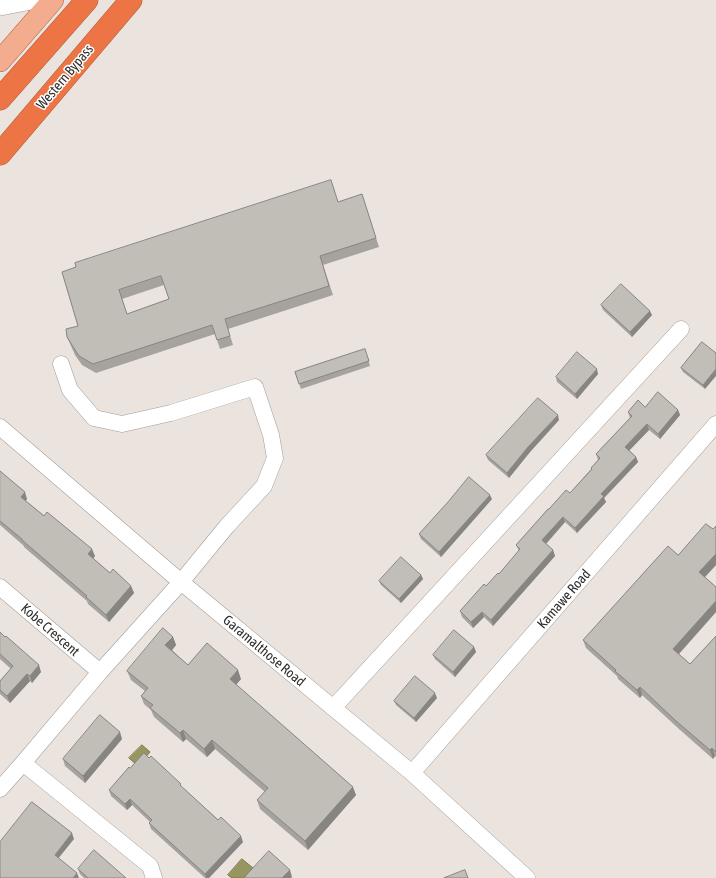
<!DOCTYPE html>
<html>
<head>
<meta charset="utf-8">
<style>
	body { margin:0 }
	canvas { display:block; background:#eae3de }
</style>
</head>
<body>
<canvas width="716" height="878"></canvas>
<script>
const ctx = document.querySelector('canvas').getContext('2d');
ctx.lineJoin = 'round';
function paint(path, color) {
  ctx.fillStyle = color;
  ctx.fill(path, 'evenodd');
}
function trace(path, color, width, dash) {
  ctx.strokeStyle = color;
  ctx.lineWidth = width;
  ctx.lineCap = dash ? 'butt' : 'round';
  ctx.setLineDash(dash || []);
  ctx.stroke(path);
}
function label(font, color, halo, rows, align = 'center') {
  ctx.font = font + ' "Asap Condensed",sans-serif';
  ctx.lineWidth = 3;
  ctx.setLineDash([]);
  ctx.textBaseline = 'middle';
  ctx.strokeStyle = halo;
  ctx.fillStyle = color;
  for (const [text, x, y, turn = 0] of rows) {
    ctx.save();
    ctx.translate(x, y);
    ctx.rotate((+turn || 0) * Math.PI / 180);
    ctx.textAlign = isNaN(turn) ? turn : align;
    if (halo) ctx.strokeText(text, 0, 0);
    ctx.fillText(text, 0, 0);
    ctx.restore();
  }
}
const water = new Path2D(`
	M142,745l8,7 -12,14 -9,-8z
	M242,859l11,9 -9,10h-12l-4,-3z`);
const minor = new Path2D(`
	M0,5l3,2 36,-7
	M0,427l181,155 231,191 115,105
	M0,587l100,85
	M333,708l348,-379
	M23,763l127,103 4,12
	M412,773l304,-349
	M0,789l23,-26 77,-91 81,-90 46,-56 37,-40 11,-28 -4,-23 -16,-48 -84,26 -49,11 -28,-6 -24,-28 -9,-26`);
const major = new Path2D(`
	M0,61l53,-61`);
const highway = new Path2D(`
	M0,99l87,-99
	M0,154l131,-154`);
const wall = new Path2D(`
	M362,194l17,53 -56,18 10,30 -105,34 5,16 -13,4 -5,-15 -119,39 -14,-8 -7,-10 -8,-18 11,-11 -16,-54 277,-70zM164,285l5,14 -42,15 -5,-15z
	M601,305l51,10 -20,22 -29,-27z
	M702,342l3,47 -22,-17 -2,-4z
	M365,349l5,17 -69,23 -6,-17z
	M598,374l-21,25 -20,-17 -1,-5z
	M645,407l33,3 2,5 -20,24 -11,-9 -20,20 7,7 2,5 -34,36 2,4 -29,31 -12,-11 -19,22 7,6 2,6 -62,70 -9,-9 -11,11 -11,-11 -2,-6 39,-37 20,-23 -3,-6 33,-36 21,-16 21,-24v-1l7,-8 -2,-6 34,-36 -2,-6z
	M559,420l-29,32 -21,26 -21,-18 -2,-5z
	M0,471l27,28 -1,2 69,55 -2,2 17,15 21,13 3,7 -25,29 -21,-18 -1,-3 -63,-54v-1l-24,-21z
	M492,499l-51,58 -20,-18 -2,-5z
	M716,526v39l-11,12 11,10v25l-37,42 11,10 26,-28v121l-1,-1 -2,3 -34,-30 -37,-34 -2,3 -22,-19 -1,-3 -31,-28 -3,-8 95,-85 35,-26z
	M421,575l2,4 -22,24 -20,-18 -2,-4z
	M0,632l41,40 -9,11 -2,-2 -20,22 -10,-9v-13l11,-12 -11,-10z
	M173,637l3,8 -4,5 16,15 53,14 -5,6 120,110 -48,55 -48,-41 -3,-9 8,-8 -50,-43 -8,8 -21,-18 -3,3 -29,-25 -3,-7 -7,-6 -3,-8 4,-5 -14,-11 -4,-9z
	M474,647l2,5 -21,25 -20,-18 -2,-4z
	M437,698l-21,24 -20,-17 -2,-4z
	M122,739l-37,44 -20,-17 -2,-7z
	M130,768l53,20 60,54 -34,36h-4l-54,-49 -2,-6 1,-1 -18,-17 -5,5 -16,-14 -2,-6z
	M78,869l48,9h-42l-4,-4z`);
const shadedWall = new Path2D(`
	M650,311l2,4 -20,22 -2,-5z
	M597,369l1,5 -21,25 -2,-5z
	M716,369v7l-11,13 -2,-4z
	M678,410l2,5 -20,24 -2,-5z
	M558,415l1,5 -29,32 -21,26 -2,-5 21,-26z
	M647,424l2,6 -21,22 -3,-5z
	M636,457l2,5 -34,36 2,4 -29,31 -2,-5 26,-34z
	M25,492l2,7 -4,5 -2,-7z
	M490,495l2,4 -51,58 -2,-5z
	M563,517l2,5 -21,24 -2,-6z
	M92,549l3,7 -4,5 -3,-7z
	M553,550l2,6 -62,70 -2,-6z
	M716,554v11l-14,15 -3,-8z
	M421,575l2,4 -22,24 -2,-4z
	M131,586l3,7 -25,29 -3,-7z
	M716,601v11l-40,45 -3,-8z
	M482,612l2,5 -11,11 -2,-6z
	M173,637l3,8 -7,9 -4,-9z
	M474,647l2,5 -21,25 -2,-5z
	M39,665l2,7 -9,11 -2,-7z
	M238,670l3,9 -8,9 -3,-9z
	M27,674l3,7 -20,22 -3,-7z
	M640,687l2,8 -2,3 -3,-8z
	M435,693l2,5 -21,24 -2,-4z
	M183,730l3,9 -3,3 -3,-9z
	M120,732l2,7 -37,44 -2,-7z
	M212,740l3,9 -8,8 -3,-8z
	M712,748l3,8 -2,3 -3,-9z
	M353,787l3,8 -48,55 -3,-9z
	M130,799l2,6 -5,5 -2,-6z
	M72,833l2,6 -17,21 -2,-5z
	M241,836l2,6 -34,36h-3l-1,-4z
	M290,870l2,7 -1,1h-9z
	M77,873l2,5h-6z`);
const building = new Path2D(`
	M331,180l7,22 24,-8 14,44 -56,18 9,30 -104,33 5,17 -13,4 -5,-15 -119,39 -14,-8 -7,-11 -5,-8 -1,-8 12,-3 -16,-54 14,-5 -1,-4zM161,276l8,23 -42,15 -8,-24z
	M621,284l29,27 -20,21 -29,-27z
	M702,342l14,11v16l-13,16 -22,-17z
	M365,349l4,12 -70,23 -4,-12z
	M577,352l20,17 -22,25 -19,-17z
	M658,392l20,18 -20,24 -11,-10 -22,23 11,10 -35,37 3,2 -29,32 -12,-11 -21,23 11,10 -62,70 -9,-8 -11,10 -11,-11 24,-27 2,2 12,-13 1,1 21,-25 -4,-4 32,-36h1l17,-19 4,3 22,-24 -1,-1 9,-10 -4,-4 36,-38 -4,-4 10,-12 7,7z
	M538,398l20,17 -30,32 -21,26 -21,-18z
	M0,471l25,21 -4,5 23,19 3,-4 45,37 -4,5 22,19 3,-4 18,17 -25,29 -20,-18 1,-1 -65,-56v-1l-22,-18z
	M469,477l21,18 -51,57 -20,-18 29,-32z
	M706,524l7,5 3,-3v28l-17,18 17,15v14l-43,48 17,15 26,-28v116l-4,-4 -2,2 -34,-29 -36,-34 -3,3 -22,-19 1,-1 -33,-30 85,-94 10,9z
	M401,557l20,18 -22,24 -20,-18z
	M163,628l10,9 -8,8 23,20 19,-22 31,27 -8,9 123,108 -48,54 -48,-41 11,-12 -56,-48 -8,9 -21,-19 -3,3 -30,-25 3,-3 -12,-9 7,-8 -21,-17z
	M454,630l20,17 -21,25 -20,-17z
	M0,632l5,5 1,-1 33,29 -9,11 -3,-2 -20,22 -7,-6v-9l13,-15 -13,-12z
	M415,676l20,17 -21,25 -20,-17z
	M100,715l20,17 -37,44 -20,-17z
	M144,753l5,5 2,-2 30,28 -1,1 38,35 3,-3 20,19 -36,38 -56,-51 3,-3 -22,-21 -5,5 -16,-14 20,-23 1,1z
	M32,802l40,31 -17,22 22,18 -4,5h-73v-36z
	M94,850l32,28h-38l-10,-9z
	M269,851l21,19 -8,8h-38z
	M465,870l3,8h-24z`);
const streetNames = [
	["Western Bypass",65,77,-50],
	["Kamawe Road",564,599,-49],
	["Kobe Crescent",50,630,41],
	["Garamalthose Road",264,651,40]
];
paint(water, '#96965e');
trace(water, '#78774f', 1);
trace(minor, '#a39d99', 17);
trace(major, '#ab5c3d', 22);
trace(highway, '#ab5c3d', 23);
trace(minor, '#fff', 16);
trace(major, '#f4ac8f', 21);
trace(highway, '#ed7445', 22);
paint(wall, '#a6a39e');
paint(shadedWall, '#878581');
paint(building, '#c1beb8');
trace(building, '#878581', 1);
label('14px', '#312f2d', '#fff', streetNames);
</script>
</body>
</html>
